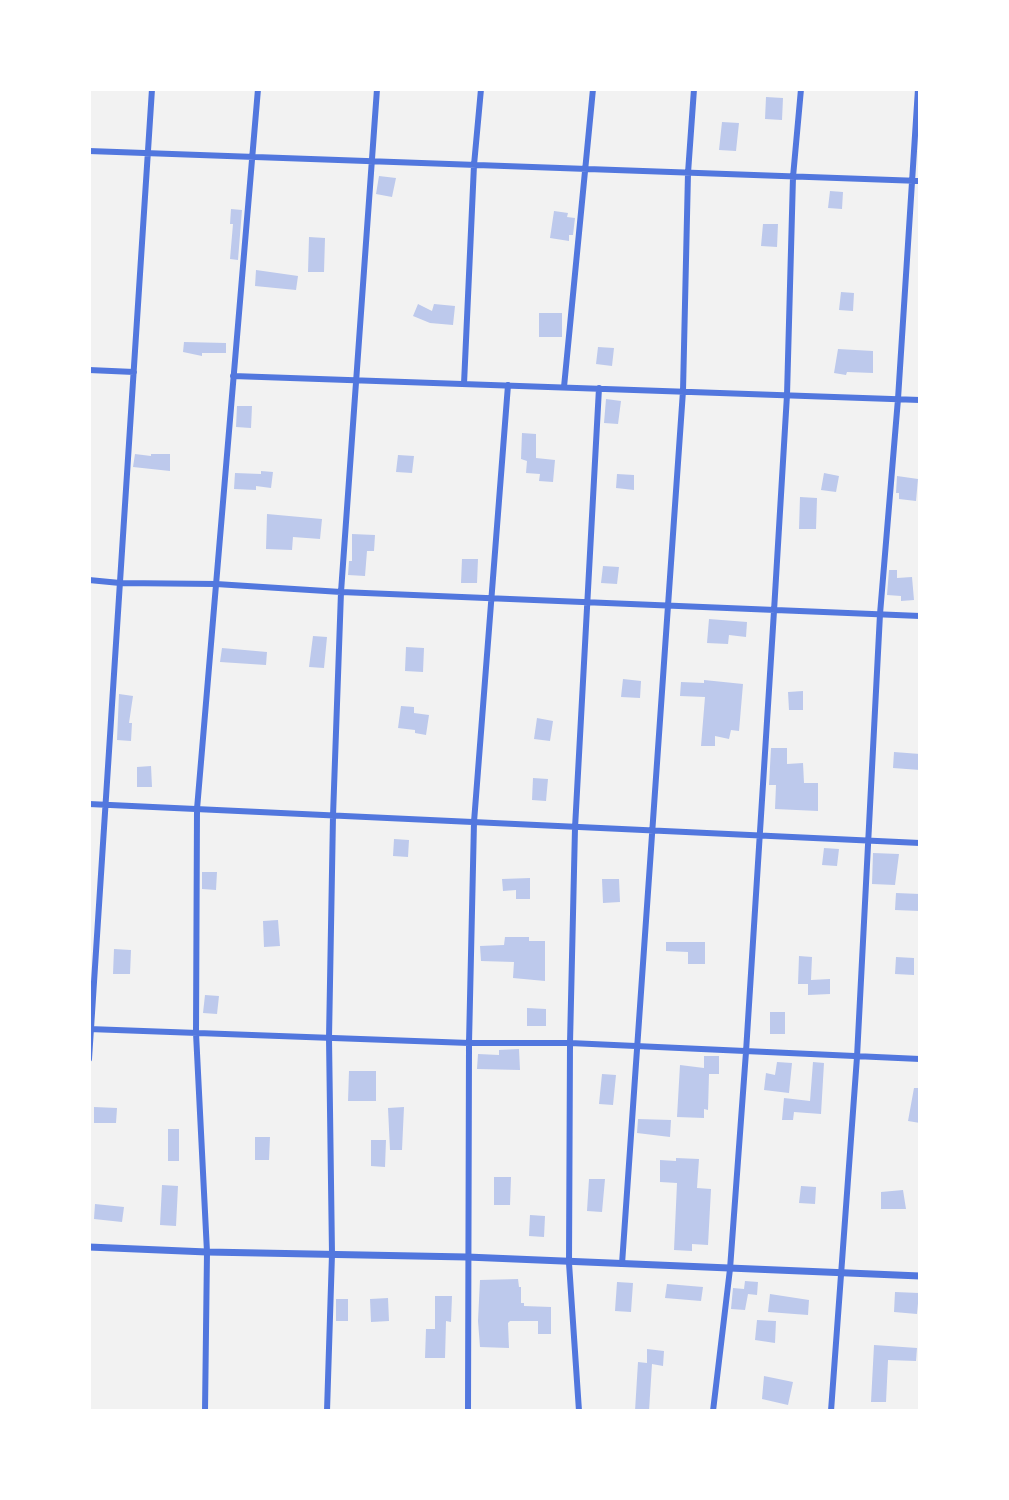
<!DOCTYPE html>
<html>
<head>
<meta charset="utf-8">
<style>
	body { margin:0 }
	#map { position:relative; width:1009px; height:1500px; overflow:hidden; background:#f2f2f2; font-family:"IBM Plex Sans",sans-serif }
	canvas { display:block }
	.frame { position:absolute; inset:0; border:91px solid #fff; pointer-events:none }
</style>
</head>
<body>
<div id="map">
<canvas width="1009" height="1500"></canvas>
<div class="frame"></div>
</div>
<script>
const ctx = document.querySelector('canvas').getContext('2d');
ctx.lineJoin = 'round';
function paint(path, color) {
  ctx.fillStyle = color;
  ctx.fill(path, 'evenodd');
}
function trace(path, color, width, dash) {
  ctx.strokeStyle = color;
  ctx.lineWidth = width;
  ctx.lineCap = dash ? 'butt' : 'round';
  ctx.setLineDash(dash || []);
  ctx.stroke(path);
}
const building = new Path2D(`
	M766,97l17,1 -1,22 -17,-1z
	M722,122l17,1 -3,28 -17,-1z
	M379,176l17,2 -4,19 -16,-3z
	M830,191l13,1 -1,17 -14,-1z
	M231,209l11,1 -4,50 -8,-1 3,-35h-3z
	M554,211l14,2 -1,4 8,1 -2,17h-4v6l-19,-3z
	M763,224h15l-1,23 -16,-1z
	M309,237l16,1 -1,34h-16z
	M256,270l42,6 -2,14 -41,-4z
	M841,292l13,1 -1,18 -14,-1z
	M418,304l14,7 2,-7 21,2 -2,19 -23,-2 -17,-7z
	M539,313h23v24h-23z
	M184,342l42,1v10h-24v3l-19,-4z
	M598,347l16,1 -2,18 -16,-2z
	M838,349l35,2v22l-26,-1 -1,3 -12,-2z
	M606,399l15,2 -3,23 -14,-1z
	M237,406h15l-1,22 -15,-1z
	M522,433l14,1v24l19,2 -2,22 -14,-1 1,-7 -14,-1 1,-12 -6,-2z
	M135,454l16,2v-2h19v17l-37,-4z
	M398,455l16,1 -2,17 -16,-1z
	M261,471l12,1 -2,16 -15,-2v4l-22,-1 1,-16 26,1z
	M824,473l15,3 -3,16 -15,-2z
	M617,474l17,1v15l-18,-2z
	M897,476l21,3 -2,22 -17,-2v-6h-3z
	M800,497l17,1 -1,31h-17z
	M267,514l55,5 -2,20 -27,-2 -1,13 -26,-1z
	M352,534l23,1 -1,16h-7l-2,25 -17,-1 1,-14h3z
	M462,559h16l-1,24h-16z
	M603,566l16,1 -2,17 -16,-1z
	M889,570h8v8l15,-1 2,23 -13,1v-5l-14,-1z
	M709,619l38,3 -1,15 -17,-2 -1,9 -21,-1z
	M313,636l14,1 -3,31 -15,-1z
	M406,647l18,1 -1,24 -18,-1z
	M222,648l45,4 -1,13 -46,-3z
	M623,679l18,2 -1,17 -19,-1z
	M704,680l39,4 -4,47 -8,-1 -2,9 -14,-3v10h-14l4,-49 -25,-1 1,-14 23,1z
	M803,691v19h-14l-1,-18z
	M119,694l14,2 -4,27h3l-1,18 -14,-1z
	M401,706l13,1v6l15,2 -3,20 -11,-2v-3l-17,-2z
	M537,718l16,3 -3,20 -16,-2z
	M771,748h16v16l16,-1 1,20h14v28l-43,-2 1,-24h-7z
	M894,752l26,2v16l-27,-2z
	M151,766l1,21h-15v-20z
	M533,778l15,1 -2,22 -14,-1z
	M394,839l15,1 -1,17 -15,-1z
	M824,848l15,1 -2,17 -15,-1z
	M873,853l26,1 -4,31 -23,-1z
	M202,872h15l-1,18 -14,-1z
	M530,878v21h-14v-9l-13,1 -1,-12z
	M602,879h17l1,23 -17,1z
	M896,893l24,1v17l-25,-1z
	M278,920l2,26 -16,1 -1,-26z
	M505,937h24v4h16v40l-32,-3 1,-16 -33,-1 -1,-15 24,-1z
	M666,942h39v22h-17v-12l-22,-1z
	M114,949l17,1 -1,24h-17z
	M799,956l13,1 -1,23 19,-1v15l-22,1v-11h-10z
	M896,957l18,1v17l-19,-1z
	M205,995l14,1 -2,18 -14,-1z
	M527,1008l19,1v17h-19z
	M770,1012h15v22h-15z
	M519,1049l1,21 -43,-1 1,-15 21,1v-5z
	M704,1056h15v18h-10l-1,36 -4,-1v9l-27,-1 3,-52 24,3z
	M777,1062l15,1 -3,30 -25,-3 2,-17 9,2z
	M813,1062l11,1 -3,51 -27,-2 -1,8h-11l2,-22 26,3z
	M349,1071h27v30h-28z
	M602,1074l14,1 -3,30 -14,-1z
	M914,1088h6v35l-12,-2z
	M94,1107l23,1 -1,15h-22z
	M404,1107l-2,43h-12l-2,-42z
	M638,1119l33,1 -1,17 -33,-4z
	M168,1129h11v32h-11z
	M255,1137h15l-1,23h-14z
	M371,1140h15l-1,27 -14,-1z
	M676,1158l23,1 -2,29 14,1 -3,56 -16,-1v7l-18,-1 3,-67 -17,-1v-22l16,1z
	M494,1177h17l-1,28h-16z
	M589,1179h16l-3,33 -15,-1z
	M162,1185l16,1 -2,40 -16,-1z
	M801,1186l15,1 -1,17 -16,-1z
	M903,1190l3,19h-25v-17z
	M95,1204l29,3 -2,15 -28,-3z
	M530,1215l15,1 -1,21 -15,-1z
	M518,1279l1,8h2v16h3v3l27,1v27h-13v-13h-28l-2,2 1,25 -29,-1 -2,-26 2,-41z
	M745,1281l13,1 -1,13 -9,-1 -3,16 -14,-1 2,-21 11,1z
	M617,1282l16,1 -2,29 -16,-1z
	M667,1284l36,3 -2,14 -36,-3z
	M895,1292l24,1 -2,21 -23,-2z
	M770,1294l39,6 -1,15 -40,-3z
	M435,1296h17l-1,26 -5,-1 -1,37h-20l1,-29h9z
	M388,1298l1,23 -18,1 -1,-23z
	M336,1299h12v22h-12z
	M757,1320l19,1 -1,22 -20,-3z
	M874,1345l43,3 -1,13 -28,-1 -2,42h-15z
	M647,1349l17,2 -1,15 -11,-2 -3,47h-14l3,-49 9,1z
	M764,1376l29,6 -5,23 -26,-6z`);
const minor = new Path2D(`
	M89,151l831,30
	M89,370l45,2
	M233,376l687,24
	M464,384l10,-219 7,-76
	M564,387l29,-298
	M89,580l31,3 96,1 125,8 579,24
	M89,804l831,39
	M89,1029l380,14h101l350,16
	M89,1059l63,-970
	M622,1264l61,-873 5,-218 6,-84
	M205,1411l2,-159 -11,-219 1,-224 61,-720
	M327,1411l5,-157 -3,-216 4,-222 8,-224 36,-503
	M468,1411l1,-368 5,-221 34,-437
	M579,1411l-10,-148 1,-220 5,-215 24,-440
	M713,1411l17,-142 16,-217 28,-441 13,-216 6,-218 8,-88
	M831,1411l26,-354 23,-443 18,-215 20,-310`);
const tertiary = new Path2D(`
	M89,1247l118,5 260,5 453,19`);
paint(building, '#bdc9ec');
trace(minor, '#5277de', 6);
trace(tertiary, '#5277de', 7);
</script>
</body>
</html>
